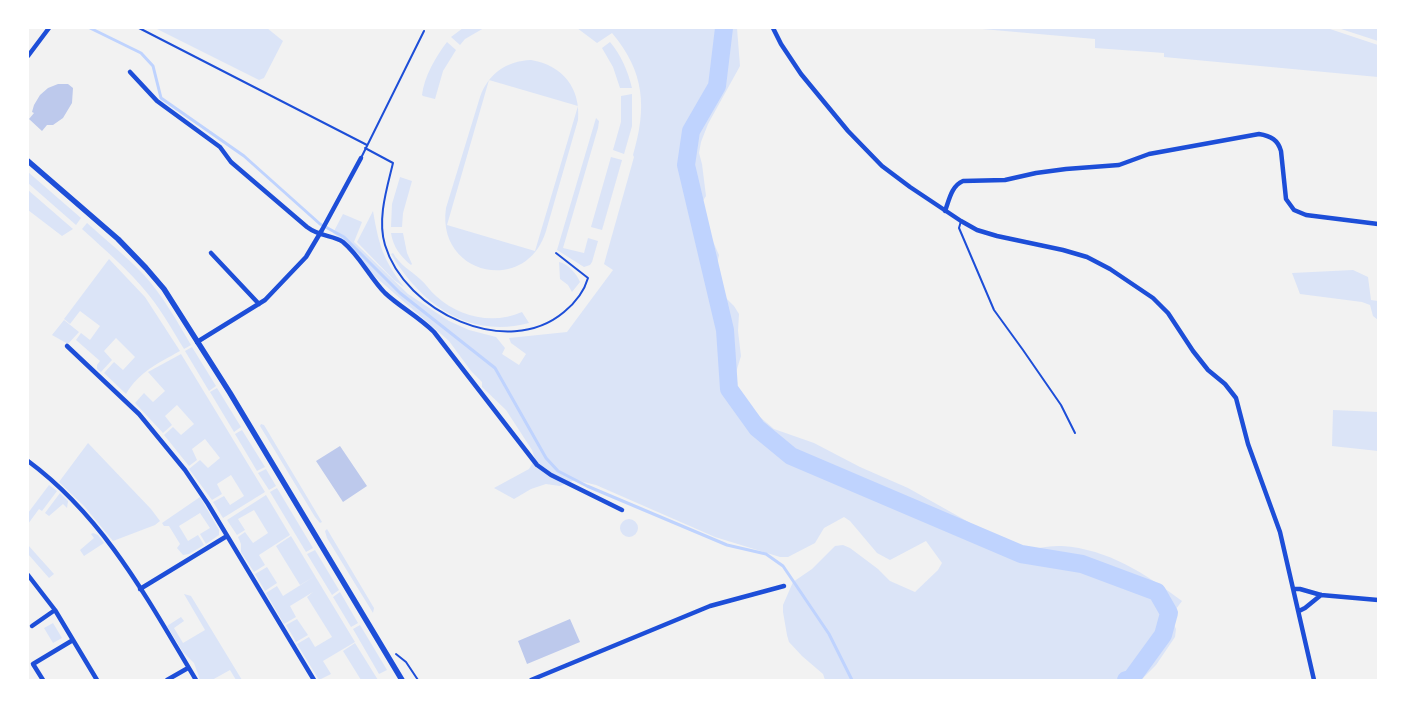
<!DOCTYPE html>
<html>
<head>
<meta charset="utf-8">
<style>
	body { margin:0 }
	#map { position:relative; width:1406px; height:708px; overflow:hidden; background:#f2f2f2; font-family:"Exo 2",sans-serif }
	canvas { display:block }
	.frame { position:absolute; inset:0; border:29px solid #fff; pointer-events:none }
</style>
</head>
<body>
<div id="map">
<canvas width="1406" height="708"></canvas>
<div class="frame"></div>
</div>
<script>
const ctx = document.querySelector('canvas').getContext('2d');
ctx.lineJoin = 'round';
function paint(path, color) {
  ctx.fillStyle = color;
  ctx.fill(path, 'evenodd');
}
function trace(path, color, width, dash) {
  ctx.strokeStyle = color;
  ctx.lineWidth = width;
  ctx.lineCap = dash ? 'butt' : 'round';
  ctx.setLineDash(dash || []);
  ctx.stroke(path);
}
const green = new Path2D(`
	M155,28h112l16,13 -19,37 -5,2z
	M463,28h21l-19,11 -5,6 -9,-8z
	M577,28h160l3,38 -32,58 -7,18 -2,11 3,11 4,32 -9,14 -2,8 4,8 12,11 8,18 -5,24 8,15 12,12 5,8 -1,17 3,25 -7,23 1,8 25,30 14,12 40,14 46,24 48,21 98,55c26,12 31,2 56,3 46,3 84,28 120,55l-9,12 -1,8 4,8 -1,8 -19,28 -15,15h-316l-2,-6 -21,-18 -13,-14 -2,-7 -4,-23v-7l10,-23 19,-13 23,-23 8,-1 7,3 28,21 12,12 25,11 23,-22 4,-7 -16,-22 -36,19 -13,-7 -27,-32 -6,-4 -20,11 -9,15 -27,14h-8l-65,-20 -119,-52 -21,-5 -15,6 -14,-2 -15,5 -17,10 -20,-11 35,-19 6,-10 -3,-9 -26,-40 -24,-23v-5l-11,-11 -22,-30 -78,-68 -24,-29 -14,-11 10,-19 19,8 -8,20 54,52 41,27 20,9 27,7 9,11 -3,6 17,11 7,-11 -15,-11 -2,-5 58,-6 46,-62 -9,-6 30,-107 -1,-2c14,-47 12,-83 -21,-122l-15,10z
	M971,28h356l51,17v32l-214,-20v-4l-69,-5v-9z
	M1338,28h40v13z
	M447,42l9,8 -13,21 -8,28 -12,-3 -1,-1c2,-18 14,-39 25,-53z
	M610,42c11,13 18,29 22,46h-12l-7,-21 -11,-19z
	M531,60c32,5 50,29 47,60l-32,111c-20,65 -110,44 -100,-23l34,-111c8,-23 26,-36 51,-37zM489,80l89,26 -43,145 -88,-26z
	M632,94v32l-8,28 -11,-4 8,-28v-26z
	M596,118l3,3 -1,7 -35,120 21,5 4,-15 10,3 -6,21 -2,3 -6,2 -27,-17z
	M611,157l11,3 -20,70 -11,-3z
	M28,172l53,46 -5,7 -48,-42z
	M400,177l12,4 -9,32 -1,14h-11l1,-23z
	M28,190l45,39 -11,7 -34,-26z
	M373,211c6,35 10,48 31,76l-10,-7 -37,-38z
	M87,223c19,17 39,33 57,52 19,21 33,46 47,70l-7,4c-11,-18 -22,-38 -36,-55 -19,-24 -43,-44 -66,-65z
	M391,233h12l4,20 5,11 -1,1c-10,-8 -18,-18 -20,-32z
	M393,253c7,12 17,17 27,26 6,5 10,12 16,17 23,21 57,29 86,16l7,11c-61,16 -108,-19 -138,-69z
	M109,259l36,38 35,54c-23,13 -40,20 -54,43l-22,-21 10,-11 9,8 12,-13 -19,-19 -12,13 8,9 -11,12 -4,-3v-4l3,-4 -24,-21 5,-7 9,7 10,-14 -20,-15 -10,13 -6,-5z
	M559,262c9,2 18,12 21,20l-8,10 -4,-7 -8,-6z
	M1353,270l15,7 3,23 7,1v19l-5,-4 -3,-11 -8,-3 -62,-8 -8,-21z
	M64,320l15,12 -11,12 -16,-9z
	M192,347l24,39 -7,5 -24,-40z
	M181,354l84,138 -42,26 -10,-16 11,-6 6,9 14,-9 -13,-21 -14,9 5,10 -10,6 -23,-31 11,-9 8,8 12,-10 -15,-19 -13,10 5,11 -8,6 -25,-31 9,-8 8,8 13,-11 -17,-19 -12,11 7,9 -9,8 -28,-30 9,-10 9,9 12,-11 -17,-19z
	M217,388l24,39 -7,5 -24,-40z
	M1333,410l45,2v39l-46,-5z
	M261,424l3,1 58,97 -2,1 -5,-6 -55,-91z
	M242,430l23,37 -8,4 -22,-37z
	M88,443l63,66 9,12 -5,4 -42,16 -29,-35 -25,-24z
	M266,469l10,17 -7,4 -11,-17z
	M49,485l8,6 -15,20 -3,-2 -11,15v-11z
	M277,488l36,60 -7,4 -36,-60z
	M60,493l8,8 -1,7 -4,-4 -14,12 -4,-3z
	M266,495l24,40 -31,20 6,10 -11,7 -13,-20v-8l-3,-7 7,-5 8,11 15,-10 -14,-23 -16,9 7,11 -8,5 -10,-15z
	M200,497l19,33v5l-13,9 -6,-10 10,-6 -10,-15 -21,13 9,15 10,-6 6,10 -15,9 -6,1 -6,-7 3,-4 -11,-18h-5l-2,-3z
	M620 528a9 9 0 1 1 18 0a9 9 0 1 1-18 0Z
	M327,529l47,79 -1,5 -46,-75 -2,-7z
	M93,533l5,2 6,8 -20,13 -4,-6 14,-12 -3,-4z
	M291,536l24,40 -15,9 -24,-39z
	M28,545l26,29 -5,4 -21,-24z
	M315,550l24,40 -7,5 -25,-41z
	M267,567l10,16 -12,8 -10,-17z
	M315,576l40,66 -32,19 8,13 -12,6 -22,-36 12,-7 6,10 17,-10 -25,-40 6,-5 -23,14 6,11 -12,7 -18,-31 11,-7 6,10z
	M340,592l18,31 -7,4 -18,-30z
	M184,594l7,2 51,84h-6l-6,-10 -18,10h-12l-6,-17 -11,-11 -16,-26 14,-9 3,4 -10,7 9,15 22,-13z
	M297,619l11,16 -12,7 -10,-17z
	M53,623l9,15 -9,5 -9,-15z
	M360,625l27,45 -8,4 -26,-45z
	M355,643l23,37h-17l-18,-29z`);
const stream = new Path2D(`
	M90,28l51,25 12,13 8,32 83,58 76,68 24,13 56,56 95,75 51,90 12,13 29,15 140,59 39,9 17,12 46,68 23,46`);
const river = new Path2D(`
	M724,28l-7,58 -26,45 -5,34 39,165 4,59 28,39 34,28 230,98 61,10 75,28 12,21 -6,22 -32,44 -5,1`);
const building = new Path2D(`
	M58,84h10l5,4 -1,15 -9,15 -10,7h-6l-5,6 -13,-12 5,-6 -2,-1 2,-7 6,-10 8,-7z
	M340,446l27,40 -24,16 -27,-41z
	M570,619l10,23 -53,22 -9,-23z`);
const path = new Path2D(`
	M396,654l10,8 12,18`);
const service = new Path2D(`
	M139,28l228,117
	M365,148l28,15c-6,25 -16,56 -8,82 20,67 122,115 179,67 11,-9 20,-20 24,-34l-32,-25
	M361,158l63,-127
	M961,221l-2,7 35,82 29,40 38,55 14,28`);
const minor = new Path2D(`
	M773,28l8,16 20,30 47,57 34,35 28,21 51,34 16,9 20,6 66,14 24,7 23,12 43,29 15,15 25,38 15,19 17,14 11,14 12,46 32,88 34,148
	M28,56l21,-28
	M130,72l27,29 63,46 11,15 76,65c13,10 26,8 36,15 17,14 27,36 42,51 15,14 34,24 49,39l103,133 14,10 71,35
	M945,211c4,-10 6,-25 18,-30l42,-1 31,-7 30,-4 53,-4 30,-11 110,-20c12,2 19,6 22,17l5,48 8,11 12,5 72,9
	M211,253l48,51
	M197,342l68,-42 41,-43 16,-27 39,-72
	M67,346l72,68 46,56 23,34 106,176
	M28,461c77,57 120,139 168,219
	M28,575l27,35 42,70
	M140,589l87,-53
	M1293,589h7l21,6 57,5
	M1299,611l6,-3 16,-13
	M32,626l23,-16
	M43,680l-10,-16 40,-24
	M167,680l21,-12
	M531,680l179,-74 74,-20`);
const tertiary = new Path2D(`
	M28,161l90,78 28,29 18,21 66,104 172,287`);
paint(green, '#dbe4f7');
trace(stream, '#bfd3fe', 3);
trace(river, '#bfd3fe', 18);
paint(building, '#bdc9ec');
trace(path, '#1d4ed8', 2);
trace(service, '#1d4ed8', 2);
trace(minor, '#1d4ed8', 4.5);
trace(tertiary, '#1d4ed8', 5.5);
</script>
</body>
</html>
